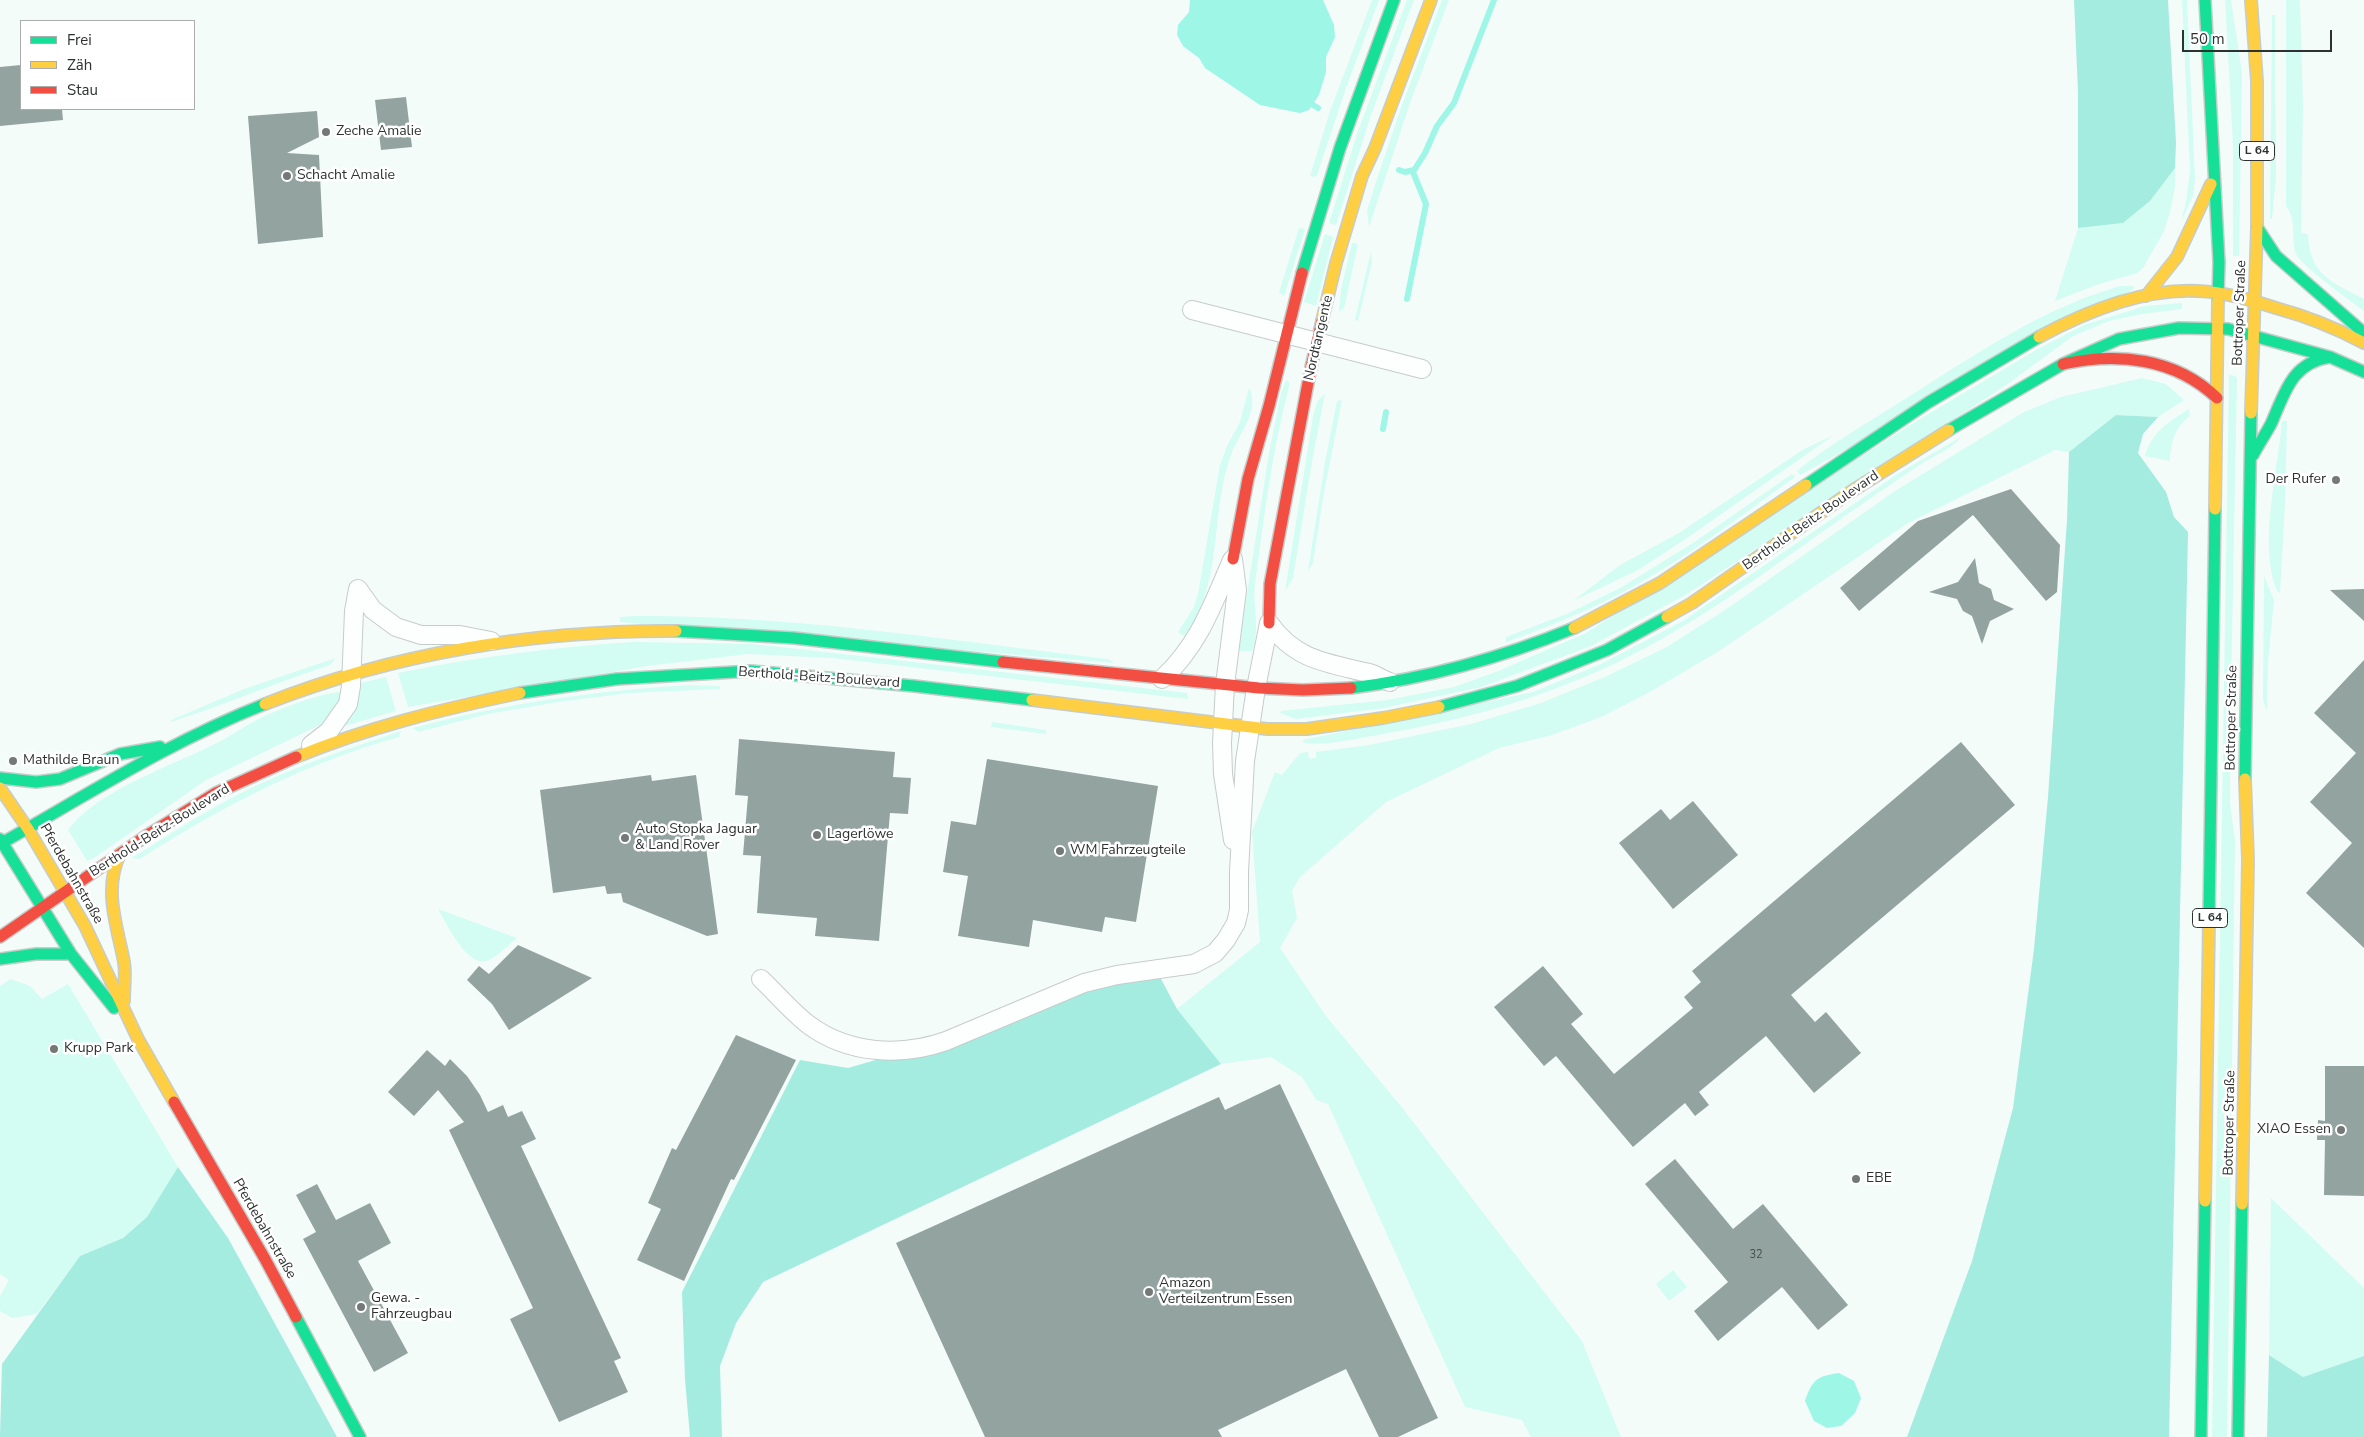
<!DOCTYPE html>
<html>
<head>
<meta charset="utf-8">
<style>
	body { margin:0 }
	#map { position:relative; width:2364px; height:1437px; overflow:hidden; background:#f4fcfa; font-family:"Nunito Sans",sans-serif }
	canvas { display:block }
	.legend { position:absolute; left:20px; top:20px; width:175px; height:90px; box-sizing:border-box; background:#fff; border:1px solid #abadac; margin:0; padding:6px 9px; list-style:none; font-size:15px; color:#2d3230 }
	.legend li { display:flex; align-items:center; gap:10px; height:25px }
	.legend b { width:25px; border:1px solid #abadac }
	.scale { position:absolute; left:2182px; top:30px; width:150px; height:22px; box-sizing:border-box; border:2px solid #2d3230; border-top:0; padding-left:6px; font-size:15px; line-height:18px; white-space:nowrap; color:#2d3230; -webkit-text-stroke:4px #fff; paint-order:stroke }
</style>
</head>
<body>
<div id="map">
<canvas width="2364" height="1437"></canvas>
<ul class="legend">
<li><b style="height:6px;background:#16e098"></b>Frei</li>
<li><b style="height:6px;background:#ffcf43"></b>Zäh</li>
<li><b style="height:6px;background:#f24e42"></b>Stau</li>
</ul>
<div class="scale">50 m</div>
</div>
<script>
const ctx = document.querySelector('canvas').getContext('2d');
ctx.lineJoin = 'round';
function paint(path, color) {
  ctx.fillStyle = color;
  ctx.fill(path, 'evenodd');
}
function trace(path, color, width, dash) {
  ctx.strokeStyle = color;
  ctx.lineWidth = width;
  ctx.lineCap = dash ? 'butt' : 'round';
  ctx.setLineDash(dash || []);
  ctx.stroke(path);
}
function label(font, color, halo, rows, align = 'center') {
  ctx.font = font + ' "Nunito Sans",sans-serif';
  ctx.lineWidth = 5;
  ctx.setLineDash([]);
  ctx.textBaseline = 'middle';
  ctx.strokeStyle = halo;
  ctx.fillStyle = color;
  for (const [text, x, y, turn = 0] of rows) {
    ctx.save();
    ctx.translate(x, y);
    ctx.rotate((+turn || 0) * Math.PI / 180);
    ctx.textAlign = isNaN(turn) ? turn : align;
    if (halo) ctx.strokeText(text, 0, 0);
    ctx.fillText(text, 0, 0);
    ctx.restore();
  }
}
const green = new Path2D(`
	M1372,0h7l-32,85 -30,90 -2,2 -5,-1 20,-65z
	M1407,0h7l-43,115 -35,110 -7,-2 29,-92z
	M1442,0h7l-38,100 -42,127 -2,-16 9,-29 26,-77z
	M2182,0h5l8,179 -2,17 -12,26 5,-20 4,-31z
	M2225,0h6l11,73 -3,183h-6v-110z
	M2286,0h14l3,106 -2,127 7,1c1,41 24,48 56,65v12c-13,-10 -63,-45 -68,-57 -6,-17 2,-32 -10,-48z
	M2272,15h3l1,161 -4,43h-2v-13z
	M2175,168v19l-5,25 -6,19 -21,37 -6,5 -41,12 -41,16 23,-73 45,-5 27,-22z
	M1299,228l6,1 -21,67 -5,-4z
	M1325,234l8,3 -17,69 -12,-4z
	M1352,243l6,1 -14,64 -5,4 2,-22z
	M1371,251l1,11 -14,59 -3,-1z
	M2120,286h14v3l-334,186 -3,-4c33,-27 72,-49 108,-72 68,-43 137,-91 215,-113z
	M2182,303v6l-40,5 -33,7 -36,15 -67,49 -319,209 -96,52 -110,41 -97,21 -88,11 -16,-6 1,-2 106,-11 67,-13 42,-15 90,-39 329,-211 121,-72 48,-25 61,-19z
	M2229,374l8,3 -7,371v56l5,36 -8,597h-15z
	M2142,378l24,6 18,16 -26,17 -42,-2 -47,37 -14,-2 -147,73 -189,128 -71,42 -47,24 -49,18 -53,13 -113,54 -86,75 -8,14 5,27 -17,30 46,68 78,94 178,231 39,96h-90l-9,-17 -57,-13 -137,-303 -12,-4 -14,-23 -31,-20 -50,7 -44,-55 83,-67 -8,-110 23,-60 7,3 18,-22 8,-1 1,7 7,-1v-6l53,-7 102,-21 70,-21 66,-27 60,-29 61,-39 167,-117 129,-79 37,-15z
	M1286,380l3,2v5c-17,64 -25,131 -34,196 -3,24 6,45 -3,68h-14l31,-198 12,-60z
	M1249,388c11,23 -9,44 -17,64 -23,60 -7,131 -48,184l-6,-4 16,-25 4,-13 22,-129 8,-21 12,-22z
	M1325,393l-14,74 -18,111 -8,13 28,-174 4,-15z
	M1342,400l-19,98 -10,65 -5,8 17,-109 12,-61z
	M2189,409l1,7c-16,12 -19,26 -20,45l-25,-5c7,-25 24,-34 44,-47z
	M2282,421h5l-2,83 -5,89 -3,-2c-19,-44 1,-122 5,-170z
	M1834,435l-147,103 -49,32 -65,31 47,-36 59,-32 125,-84z
	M1961,437c-8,11 -25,18 -37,25 -18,12 -36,24 -53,36 -75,51 -147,108 -226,150 -81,44 -167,69 -257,85 -18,3 -70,15 -85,9v-2l230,-48 68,-28 82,-43 216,-148z
	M1792,474l3,3c-56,40 -112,84 -174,116 -37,20 -76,35 -115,49v-5l63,-24 53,-26 74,-46z
	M2264,576l10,24 -6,61 -1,50 -4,-11z
	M635,616c150,-1 299,22 448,40l25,3 7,4 -495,-41v-5z
	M633,642l121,2 433,49 1,6 -356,-41 -84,-4 -101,12 -239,41 -10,-34c78,-16 156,-26 235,-31z
	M336,658l-6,7c-53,17 -105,40 -159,57v-2l73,-31z
	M386,677l10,34 -52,15 12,-20 5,-23z
	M690,685l30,1v3l-91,4 -71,9 -70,12 -70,18 -5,-4c93,-25 181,-37 277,-43z
	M338,692l4,1c-4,13 -11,22 -20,31l-116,56 -112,78 -7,3 -19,-31c29,-40 106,-65 151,-88 15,-8 30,-19 46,-26 20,-9 51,-21 73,-24z
	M992,722l54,8v4l-55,-7z
	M401,731l-2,6c-93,26 -179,70 -259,122l-8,-1c29,-18 56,-36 85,-52 58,-33 121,-54 184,-75z
	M438,909l79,29c-9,7 -18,17 -28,22 -21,10 -42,-36 -51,-51z
	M11,979l19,7 12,13 26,-15 110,183 -31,50 -24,21 -43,18 -43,58 -25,4 -12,-7v-15l9,-16 -9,-6v-288z
	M2271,1198l93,90v68l-61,21 -34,-22z
	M1673,1270l14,17 -18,14 -13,-17z`);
const forest = new Path2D(`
	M2074,0h94l8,143 -1,25 -25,33 -27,22 -45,5v-136z
	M2116,415l42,2 -15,17 -5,19 28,39 8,25 14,15 -19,905h-262l65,-176 41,-153 21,-159 14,-152 19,-277 2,-68z
	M1160,977l17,32 44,55 -458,218 -27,41 -16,43 2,71h-32l-5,-58 -3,-87 118,-232 48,8 152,-44 105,-40z
	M178,1167l50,71 109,199h-337l2,-73 78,-108 43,-18 24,-21z
	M2269,1355l34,22 61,-21v81h-97z`);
const water = new Path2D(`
	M1190,0h133l11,25 1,12 -9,20v15l-7,23 -10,15 -9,3 -40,-8 -55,-37 -6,-10 -16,-12 -6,-11 1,-10 11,-13z
	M1839,1373l15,8 7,17 -6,15 -14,13 -14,2 -13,-7 -9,-20c7,-21 12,-25 34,-28z`);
const stream = new Path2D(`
	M1313,105l5,3
	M1399,170l6,2 9,-2
	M1407,299l19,-95 -13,-32 12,-19 12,-27 17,-23 40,-103
	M1383,429l3,-17`);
const building = new Path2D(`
	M21,65v44h41l1,11 -63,6v-59z
	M406,97l6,50 -31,3 -6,-50z
	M317,111l2,26 -32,16 32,2 4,82 -65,7 -10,-128z
	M2011,489l49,56 -3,47 -11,9 -73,-86 -114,96 -19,-23 78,-67z
	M1975,558l4,25 12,6 3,11 20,9 -24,12 -8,23 -10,-28 -9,-5 -6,-12 -28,-7 29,-10z
	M2364,589v32l-34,-31z
	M2364,660v288l-58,-55 46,-50 -42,-41 46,-49 -42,-40z
	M739,739l156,13 -2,25 18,1 -3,36 -18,-1 -11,128 -64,-5 2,-18 -60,-5 4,-57 -18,-1 5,-59 -13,-1z
	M1961,742l54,63 -224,190 24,27 11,-10 35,41 -47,40 -48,-57 -67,56 10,13 -14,11 -10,-13 -52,44 -77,-91 -12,10 -50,-59 49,-41 40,48 -12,10 43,50 79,-66 -9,-11 17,-15 -9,-11z
	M987,759l171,27 -22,136 -31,-5 -3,15 -69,-12 -4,27 -71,-11 10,-60 -25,-4 8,-51 25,4z
	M651,775l1,6 44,-6 22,159 -11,2 -84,-34 -2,-9 -14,1 -2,-8 -52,7 -13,-103z
	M1693,801l45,54 -65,54 -54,-66 42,-34 9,11z
	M518,945l74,33 -83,52 -17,-26 -25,-24 12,-14 10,8z
	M736,1035l60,25 -62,120 -3,-1 -47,102 -47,-21 24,-51 -13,-6 24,-55 4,2z
	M427,1050l18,16 5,-7 17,17 13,19 8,17 15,-7 5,12 14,-6 14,28 -15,7 100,212 -7,3 14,31 -69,30 -49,-103 23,-11 -84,-178 15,-8 -26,-32 -24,26 -26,-24z
	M2325,1066h39v130l-40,-1 1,-55h-8l1,-20 7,1z
	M1280,1084l158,334 -40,19h-19l-33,-68 -128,61 4,7h-237l-89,-194 323,-146 6,13z
	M1675,1159l58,70 30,-25 85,101 -30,25 -36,-43 -64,54 -24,-30 34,-29 -83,-98z
	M317,1184l19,36 34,-17 21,40 -33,18 50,92 -34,19 -71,-133 13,-7 -20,-37z`);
const street = new Path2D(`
	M1192,310l230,59
	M1233,559l4,31 -12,95 -3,58 1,31 10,66
	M358,589l15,21 23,17 25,8h39l31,6
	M1269,623c27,38 59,40 100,50 8,2 14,7 21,9
	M1162,679c37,-34 51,-75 70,-119
	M311,745l18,-14 19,-27 3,-18 3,-75 4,-22
	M761,979c16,15 31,33 48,46 39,29 92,32 137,16l138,-58 33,-8 77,-11 21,-11 11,-13 10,-17 3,-13v-38l6,-111 11,-73 13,-65`);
const fast = new Path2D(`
	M2205,0l14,262 -1,37
	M2257,227l19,29 88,77
	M1302,273l38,-125 54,-148
	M1949,430l114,-66 56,-25 60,-11 49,1 102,28 34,15
	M2253,455c6,-11 12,-20 18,-31 14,-31 20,-61 59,-67
	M1806,485l123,-83 110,-65
	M676,631l118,7 209,24
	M1351,688c78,-10 150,-30 223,-60
	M520,693l97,-14 134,-8 163,15 118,14
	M1439,707l78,-21 90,-36 60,-33
	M0,778l36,4 24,-3 60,-25 40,-7
	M2245,779l6,-366
	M0,839l71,115 43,54
	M0,844c87,-49 171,-103 265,-140
	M2209,918l6,-409
	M0,959l36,-5h35
	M296,1317l64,120
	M2201,1437l4,-236
	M2238,1437l4,-233`);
const slow = new Path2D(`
	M2146,296l31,-39 34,-73
	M1322,321l14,-58 26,-87 13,-28 56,-148
	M2039,337c48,-26 104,-49 159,-46 27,1 53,9 78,17 33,9 58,19 88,35
	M2251,413l6,-186v-146l-6,-81
	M2215,509l3,-210
	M1667,617l25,-14 160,-112 97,-61
	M1574,628l86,-45 146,-98
	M1032,700l235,29h40l76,-11 56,-11
	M265,704c129,-51 271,-74 411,-73
	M296,757c73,-30 147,-48 224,-64
	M0,788l28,41 57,97 53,113 36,63
	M120,854c-17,36 -3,71 4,108 2,12 0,26 0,39
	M2205,1201l4,-283
	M2242,1204l6,-344 -3,-81`);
const jam = new Path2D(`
	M2063,364c55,-12 112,-6 154,34
	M1233,559l15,-80 21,-73 33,-133
	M1269,623l1,-39 41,-217 11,-46
	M1003,662l256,26 44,2 48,-2
	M0,937l146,-101 70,-43 80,-36
	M174,1102l91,157 31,58`);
const markers = [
	[326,132,5,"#737977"],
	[287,176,5,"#737977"],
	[2336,480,5,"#737977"],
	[13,761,5,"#737977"],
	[817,835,5,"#737977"],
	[625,838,5,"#737977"],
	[1060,851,5,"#737977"],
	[54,1049,5,"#737977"],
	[2341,1130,5,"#737977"],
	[1856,1179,5,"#737977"],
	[1149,1292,5,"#737977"],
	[361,1307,5,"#737977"]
];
const numberNames = [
	["32",1756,1255]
];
const shields = [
	[2257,151,35],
	[2210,918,35]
];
const shieldNames = [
	["L 64",2257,151],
	["L 64",2210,918]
];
const poiNames = [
	["Zeche Amalie",336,132],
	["Schacht Amalie",297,176],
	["Der Rufer",2326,480,"right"],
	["Mathilde Braun",23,761],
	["Auto Stopka Jaguar",635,830],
	["& Land Rover",635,846],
	["Lagerlöwe",827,835],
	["WM Fahrzeugteile",1070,851],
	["Krupp Park",64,1049],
	["XIAO Essen",2331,1130,"right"],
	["EBE",1866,1179],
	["Amazon",1159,1284],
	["Verteilzentrum Essen",1159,1300],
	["Gewa. -",371,1299],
	["Fahrzeugbau",371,1315]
];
const streetNames = [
	["Bottroper Straße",2240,313,-88],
	["Nordtangente",1319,338,-77],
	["Berthold-Beitz-Boulevard",1811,521,-35],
	["Berthold-Beitz-Boulevard",819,678,4],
	["Bottroper Straße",2232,718,-89],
	["Berthold-Beitz-Boulevard",160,831,-32],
	["Pferdebahnstraße",71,874,60],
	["Bottroper Straße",2230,1123,-89],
	["Pferdebahnstraße",264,1229,60]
];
paint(green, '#d3fcf3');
paint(forest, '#a4ece0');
paint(water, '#9df6e6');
trace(stream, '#9df6e6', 6);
paint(building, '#93a3a0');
trace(street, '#c6ccca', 20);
trace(fast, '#c6ccca', 14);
trace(slow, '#c6ccca', 14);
trace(jam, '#c6ccca', 14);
trace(street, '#fdfffe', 18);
trace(fast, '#16e098', 11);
trace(slow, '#ffcf43', 11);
trace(jam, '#f24e42', 11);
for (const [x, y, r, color] of markers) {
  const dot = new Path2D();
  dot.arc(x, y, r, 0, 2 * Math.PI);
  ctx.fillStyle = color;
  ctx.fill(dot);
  trace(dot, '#fff', 2);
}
label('11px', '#464e4c', null, numberNames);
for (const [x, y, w] of shields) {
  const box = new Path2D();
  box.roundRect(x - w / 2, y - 9.5, w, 19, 4);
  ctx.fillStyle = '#fff';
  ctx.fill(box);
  trace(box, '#2d3230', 1);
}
label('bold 12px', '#2d3230', null, shieldNames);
label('14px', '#2d3230', '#fff', poiNames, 'left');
label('14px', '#2d3230', '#fff', streetNames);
</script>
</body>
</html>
